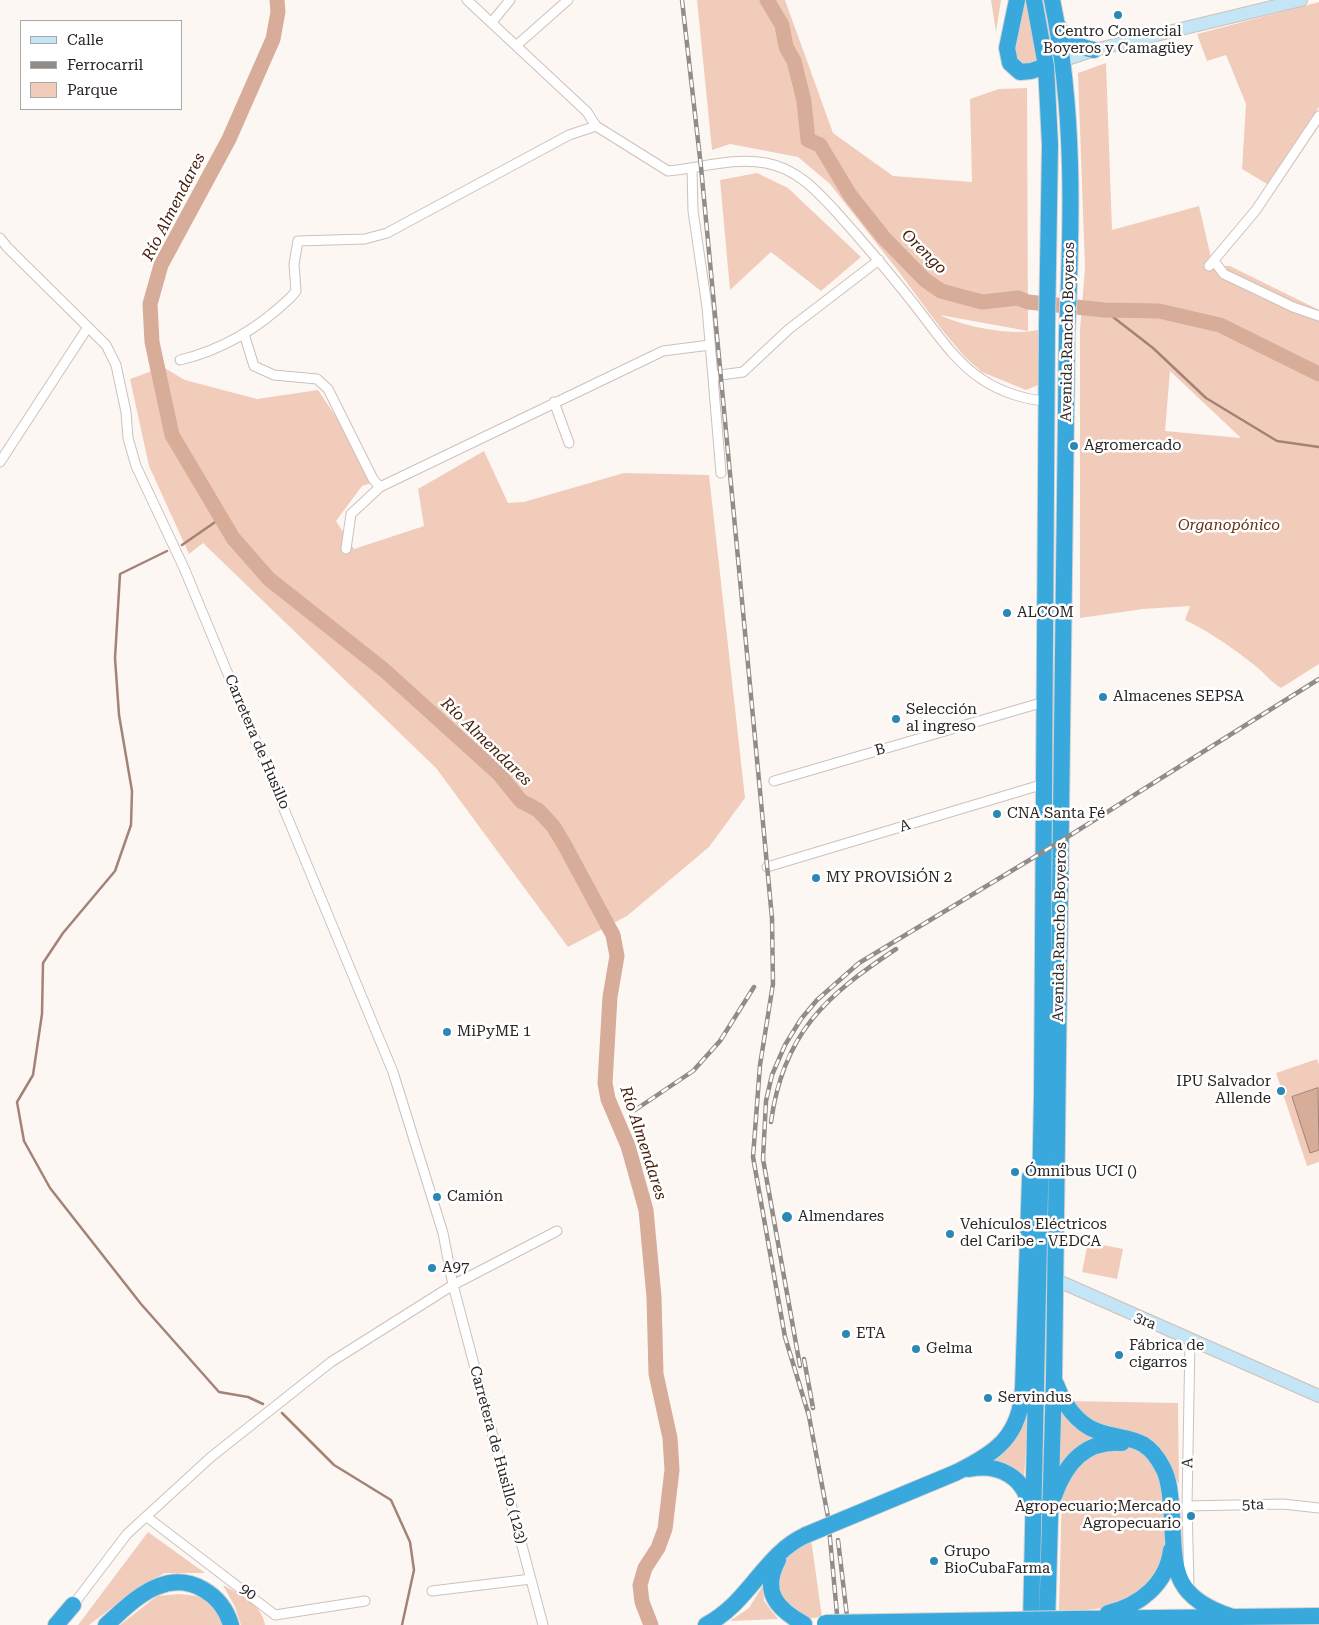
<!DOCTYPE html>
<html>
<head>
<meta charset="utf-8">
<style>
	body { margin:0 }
	#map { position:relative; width:1319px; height:1625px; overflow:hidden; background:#fdf7f4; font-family:"Roboto Serif",serif }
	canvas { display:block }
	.legend { position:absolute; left:20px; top:20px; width:162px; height:90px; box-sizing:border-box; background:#fff; border:1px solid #aaa7a7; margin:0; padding:6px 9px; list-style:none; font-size:15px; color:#2a2422 }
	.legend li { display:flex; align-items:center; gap:10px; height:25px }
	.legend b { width:25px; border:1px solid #aaa7a7 }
</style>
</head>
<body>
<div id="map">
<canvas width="1319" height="1625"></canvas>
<ul class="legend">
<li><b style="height:6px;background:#c3e5f5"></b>Calle</li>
<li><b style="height:6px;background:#928c89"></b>Ferrocarril</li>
<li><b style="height:14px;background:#f1ccbb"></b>Parque</li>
</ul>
</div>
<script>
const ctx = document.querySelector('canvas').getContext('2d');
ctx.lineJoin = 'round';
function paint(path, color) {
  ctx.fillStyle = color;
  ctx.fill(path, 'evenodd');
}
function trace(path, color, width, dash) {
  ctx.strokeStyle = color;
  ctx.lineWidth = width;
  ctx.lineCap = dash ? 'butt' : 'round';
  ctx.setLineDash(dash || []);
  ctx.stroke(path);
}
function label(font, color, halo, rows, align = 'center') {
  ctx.font = font + ' "Roboto Serif",serif';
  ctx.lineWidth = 5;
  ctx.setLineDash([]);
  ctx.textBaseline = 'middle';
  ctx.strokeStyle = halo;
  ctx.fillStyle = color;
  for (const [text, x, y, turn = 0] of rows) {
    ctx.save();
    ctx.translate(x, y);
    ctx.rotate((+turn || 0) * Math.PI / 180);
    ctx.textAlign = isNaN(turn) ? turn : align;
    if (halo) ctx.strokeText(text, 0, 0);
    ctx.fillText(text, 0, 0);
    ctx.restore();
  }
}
const green = new Path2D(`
	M697,0h88l48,133 60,43 79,6 -2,-83 29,-10 28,-1 1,243 -88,-16c25,12 71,21 98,15v55l-12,5 -44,-18 -17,-15 -23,-27 -43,-58 -69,-88 -32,-27 -68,-13 -18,6z
	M991,0h10l-5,32z
	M1023,0h4l11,63 -20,1 -3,-16z
	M1319,2v105l-52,77 -25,-15 4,-65 -20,-49 -19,6 -10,-27z
	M1106,63l6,167 87,-24 14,60h17l89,44v354l-38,24c-10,-6 -15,-13 -23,-20 -24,-19 -46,-35 -73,-48l5,-14 -47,3 -63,9v-289l5,-61 -7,-195zM1170,371l71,67 -76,-7z
	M757,173l31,15 73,69 -40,34 -50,-39 -41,38 -10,-110z
	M163,367l22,13 72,19 61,-9 61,91 -17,5 -26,35 18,28 70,-23 -6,-37 66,-38 24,52 16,-1 100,-29 85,2 36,323 -36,49 -82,69 -59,31 -132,-179 -233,-225 -14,11 -40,-88 -19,-87z
	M1317,1059l2,6v97l-12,4 -31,-93z
	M1088,1242l35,7 -6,30 -35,-7z
	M1029,1398l-5,80 -33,-15c24,-16 29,-38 38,-65z
	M1067,1401l111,2 1,82 -11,-23 -23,-26 -52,-15z
	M1060,1407l38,30 -38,34z
	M1124,1446c14,4 27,10 34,23 4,6 4,16 4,23 5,31 8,79 -21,100 -25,18 -53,19 -82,18l3,-121 24,-35z
	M148,1532l57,41h-40l-26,14 -50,38h-11z
	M811,1539l11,78c-5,0 -11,2 -16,1 -3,-1 -7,-4 -10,-6 -20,-13 -21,-39 -6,-57 5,-8 13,-11 21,-16z
	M223,1585c17,10 39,19 42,40h-24l-6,-18z
	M763,1585l1,16 14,18 -48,2 19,-13z
	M179,1594c26,2 35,5 43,31h-102l37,-29z`);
const water = new Path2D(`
	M1318,1088l1,62 -9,3 -18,-56z`);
const stream = new Path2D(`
	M1104,310l49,38 53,50 71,43 42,6
	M182,545l39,-27
	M167,551l-47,23 -5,84 4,57 13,76 -1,34 -16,46 -52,62 -20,30 -1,51 -9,61 -16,27 7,39 26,47 91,116 78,88 29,5 15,7
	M282,1413l52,52 57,35 19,42 4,28 -12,55`);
const river = new Path2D(`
	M277,0l1,12 -5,27 -44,100 -68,126 -11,39 2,38 20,93 61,103 36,41 115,91 115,104 22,27 17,9 15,16 11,18 49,91 4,21 -7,41 -5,86 3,16 20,47 18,64 8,87 2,77 14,64 2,32 -7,59 -7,19 -13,20 -5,17 2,17 9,23
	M767,0l15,25 4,22 8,14 10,40 4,39 12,5 30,50 34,43 41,42 16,11 41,11 36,-4 10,4 76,8 55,1 61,14 99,49`);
const street = new Path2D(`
	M467,0l120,112 9,14 72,45c32,-3 66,-14 98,-8 32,6 52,29 73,52 24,27 48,55 71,84 22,27 43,62 73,81 18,12 43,20 64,21
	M492,22l18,-22
	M517,45l51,-45
	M692,169l1,42 14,96 14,166
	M0,238l7,9 99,98 10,20 10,47 2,26 8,28 48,102 209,504 50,161 10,52 90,340
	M1214,261l10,13 69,33 26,9
	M1209,266l47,-56 63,-94
	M244,334l10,32 20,9 43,4 11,10 45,90 7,8
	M180,360c42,-10 80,-33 111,-63l5,-6 -2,-27 4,-23 67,-2 22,-6 182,-98 27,-9
	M713,376l30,-4 46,-43 90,-69
	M554,402l15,41
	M0,462l88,-135
	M346,549l5,-35 29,-27 283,-136 47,-6
	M774,781l270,-79
	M767,867l277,-83
	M1187,1506l96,-2 36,4
	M147,1517l128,98 90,-14
	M1189,1585l-2,-79 3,-166
	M432,1591l99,-12
	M73,1605l54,-71 84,-77 120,-95 122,-77 104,-54`);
const secondary = new Path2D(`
	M1055,63l39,-13 207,-50
	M1054,1279l265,117`);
const highway = new Path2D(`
	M1017,0l-10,48 3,15 10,9 11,-1 15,-5
	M1057,24c7,16 20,23 37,26
	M1056,1384c7,19 21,40 41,47 30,11 48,2 66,37 6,11 7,25 8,37 5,58 -5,90 59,111
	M969,1469c30,-6 56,8 61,39
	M955,1473c41,-20 65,-36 68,-85l7,-211
	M1054,1496c12,-33 31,-56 68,-53
	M778,1560c-17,32 -1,49 26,64
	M1108,1613c31,-7 59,-29 63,-63
	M1071,1619l248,-3
	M56,1625l17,-20
	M106,1625c15,-13 33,-32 53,-39 31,-12 63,8 72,39
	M706,1625c45,-24 57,-70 100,-90
	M1031,1625l11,-529 5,-770 3,-181 -4,-79 -12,-66
	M1047,1625l7,-246 13,-1047c5,-111 8,-223 -15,-332`);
const rail = new Path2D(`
	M682,0l19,167 71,751 1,66 -13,81 -7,92 32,180 24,79
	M635,1110l58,-39 27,-30 34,-54
	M771,1122c12,-88 54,-126 125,-173
	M804,1359l9,49
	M800,1366l-37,-207 3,-58 6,-26 13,-30 16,-26 16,-19 42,-37 202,-122 258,-162
	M808,1411l20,106 10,108
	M838,1540l10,85`);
const highwayBridge = new Path2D(`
	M806,1535l149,-62
	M825,1623l246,-4`);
const markers = [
	[1118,15,5,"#2b88b5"],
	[1074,446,5,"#2b88b5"],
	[1007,613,5,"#2b88b5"],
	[1103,697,5,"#2b88b5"],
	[896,719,5,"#2b88b5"],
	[997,814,5,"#2b88b5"],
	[816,878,5,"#2b88b5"],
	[447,1032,5,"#2b88b5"],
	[1281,1091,5,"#2b88b5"],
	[1015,1172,5,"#2b88b5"],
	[437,1197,5,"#2b88b5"],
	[787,1217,6,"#2b88b5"],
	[950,1234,5,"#2b88b5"],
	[432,1268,5,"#2b88b5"],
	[846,1334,5,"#2b88b5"],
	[916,1349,5,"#2b88b5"],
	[1119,1355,5,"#2b88b5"],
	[988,1398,5,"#2b88b5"],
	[1191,1516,5,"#2b88b5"],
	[934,1561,5,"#2b88b5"]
];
const poiNames = [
	["Centro Comercial",1118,32,"center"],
	["Boyeros y Camagüey",1118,49,"center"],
	["Agromercado",1084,446],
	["ALCOM",1017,613],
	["Almacenes SEPSA",1113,697],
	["Selección",906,710],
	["al ingreso",906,727],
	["CNA Santa Fé",1007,814],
	["MY PROVISiÓN 2",826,878],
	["MiPyME 1",457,1032],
	["IPU Salvador",1271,1082,"right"],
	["Allende",1271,1099,"right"],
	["Ómnibus UCI ()",1025,1172],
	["Camión",447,1197],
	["Almendares",798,1217],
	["Vehículos Eléctricos",960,1225],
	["del Caribe - VEDCA",960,1242],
	["A97",442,1268],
	["ETA",856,1334],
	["Fábrica de",1129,1346],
	["cigarros",1129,1363],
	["Gelma",926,1349],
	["Servindus",998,1398],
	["Agropecuario;Mercado",1181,1507,"right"],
	["Agropecuario",1181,1524,"right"],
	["Grupo",944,1552],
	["BioCubaFarma",944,1569]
];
const streetNames = [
	["Avenida Rancho Boyeros",1068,332,-89],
	["Carretera de Husillo",257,742,67],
	["B",880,750,-16],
	["A",905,826,-17],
	["Avenida Rancho Boyeros",1060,932,-89],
	["3ra",1145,1321,24],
	["Carretera de Husillo (123)",498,1455,75],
	["A",1188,1463,-89],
	["5ta",1253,1505,-1],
	["90",248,1592,37]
];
const parkNames = [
	["Organopónico",1229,526]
];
const waterNames = [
	["Río Almendares",174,207,-63],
	["Orengo",924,252,44],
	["Río Almendares",486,742,44],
	["Río Almendares",643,1143,72]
];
paint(green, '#f1ccbb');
paint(water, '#d7ac98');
trace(water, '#a38375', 1);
trace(stream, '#a38375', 2.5);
trace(river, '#d7ac98', 15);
trace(street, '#cfc0b9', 11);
trace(secondary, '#cfc0b9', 14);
trace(highway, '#d4d3d3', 18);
trace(street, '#fff', 9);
trace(secondary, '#c3e5f5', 12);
trace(highway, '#38a8dd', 16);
trace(rail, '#928c89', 4.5);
trace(rail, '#fff', 2.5, [8]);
trace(highwayBridge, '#d4d3d3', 18, []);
trace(highwayBridge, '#38a8dd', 16);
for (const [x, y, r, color] of markers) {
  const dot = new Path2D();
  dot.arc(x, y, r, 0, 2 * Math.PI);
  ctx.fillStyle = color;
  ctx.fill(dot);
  trace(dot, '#fff', 2);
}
label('15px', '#2a2422', '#fff', poiNames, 'left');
label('15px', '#2a2422', '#fff', streetNames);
label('italic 15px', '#642f12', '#fff', parkNames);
label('italic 16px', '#451d07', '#fff', waterNames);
</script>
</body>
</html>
